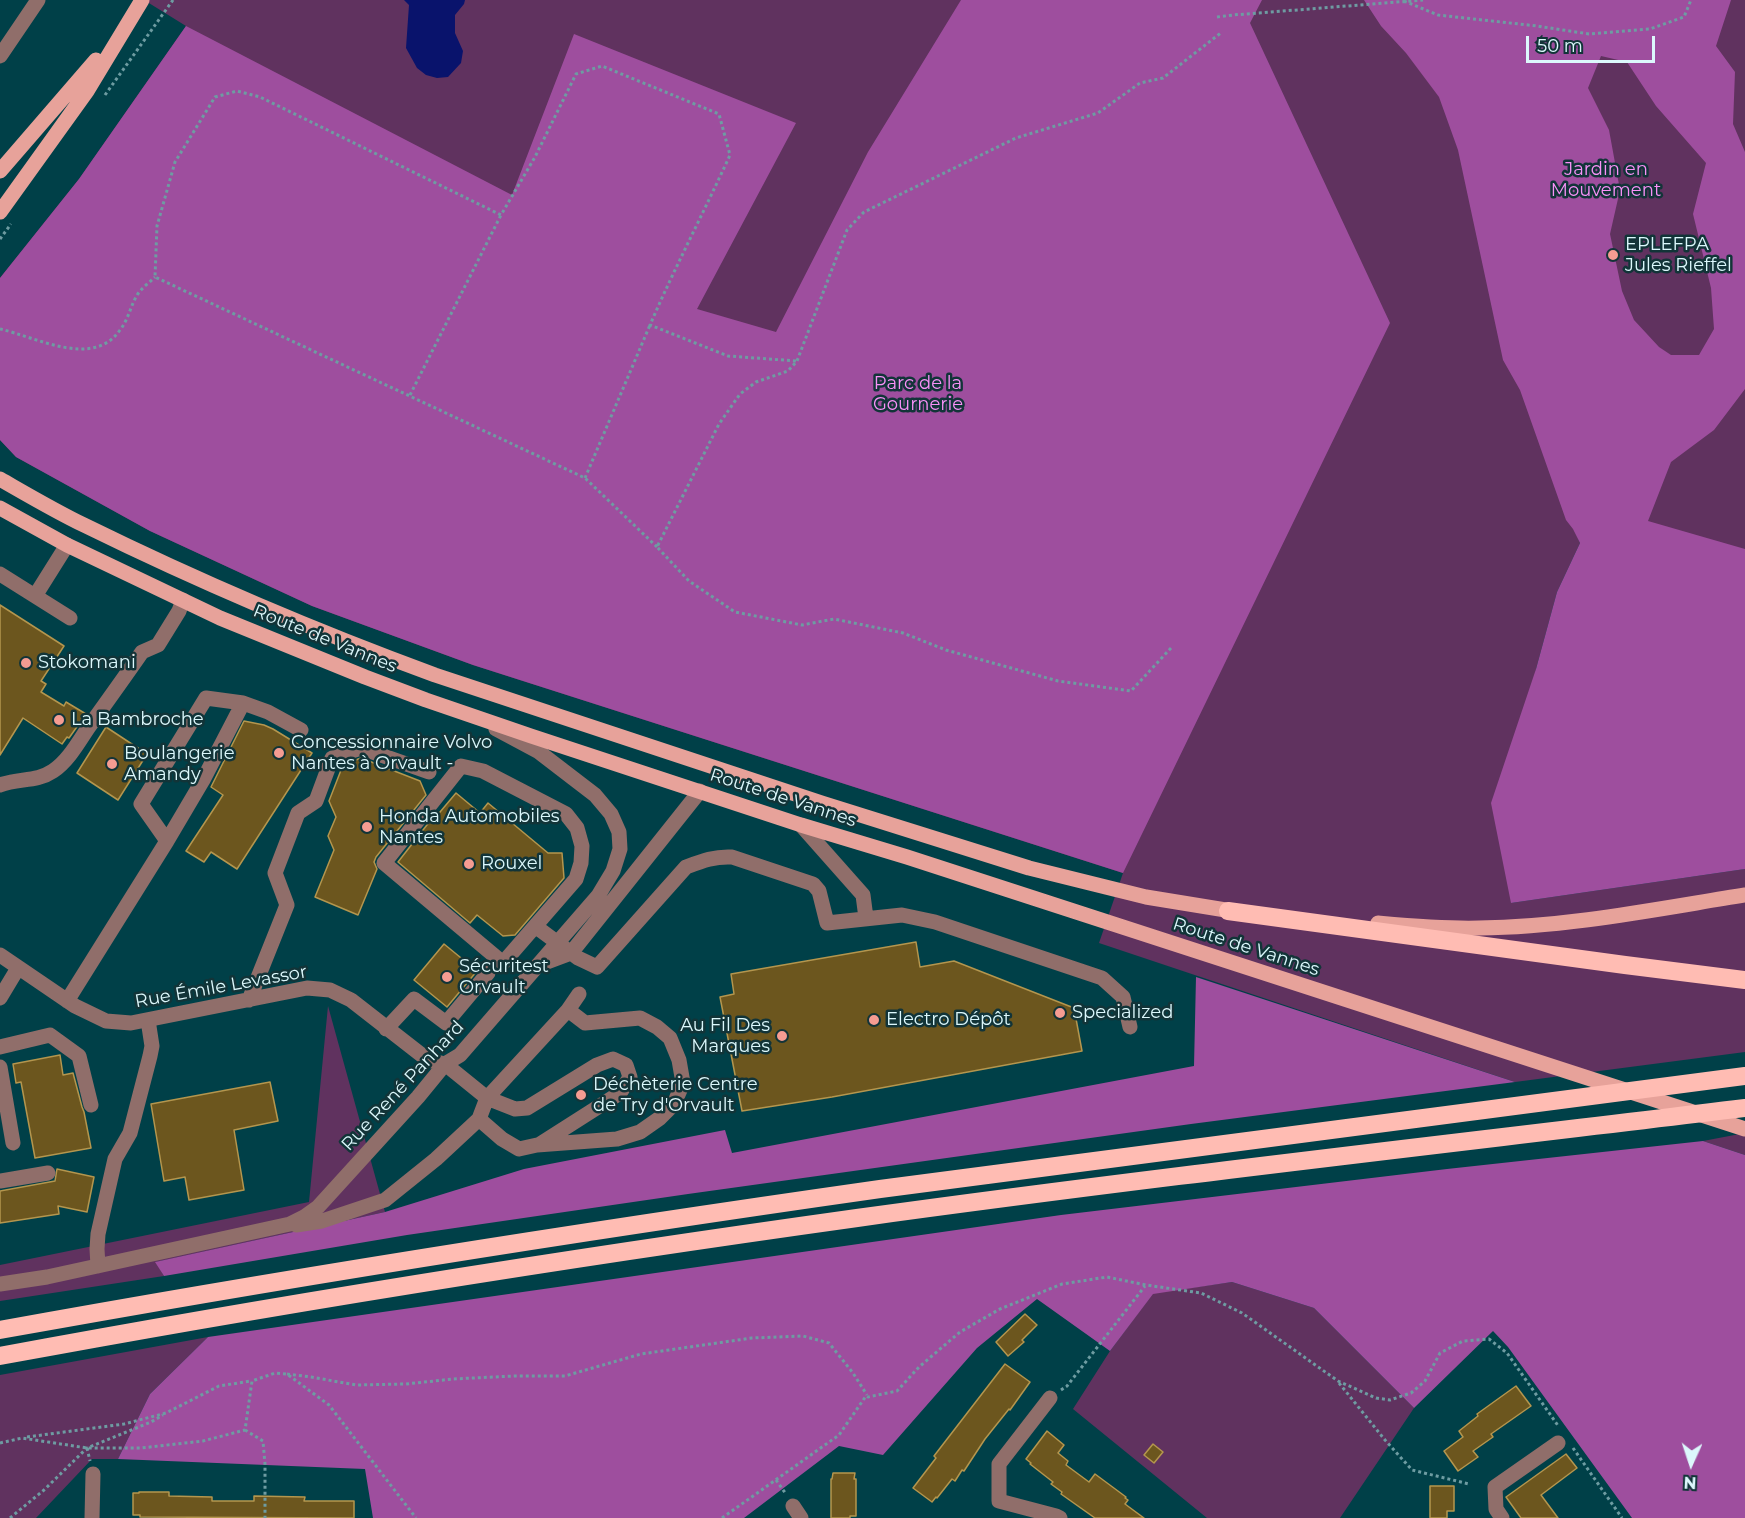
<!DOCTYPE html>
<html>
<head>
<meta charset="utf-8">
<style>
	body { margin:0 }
	#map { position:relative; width:1745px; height:1518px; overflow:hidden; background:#004048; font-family:Montserrat,sans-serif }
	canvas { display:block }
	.north { position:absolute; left:1661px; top:1434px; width:60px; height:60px; -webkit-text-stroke:4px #123438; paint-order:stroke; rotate:183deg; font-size:16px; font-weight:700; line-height:24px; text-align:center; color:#dcf8fc }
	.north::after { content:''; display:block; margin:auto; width:21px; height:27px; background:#dcf8fc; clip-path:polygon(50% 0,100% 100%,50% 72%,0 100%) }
	.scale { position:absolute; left:1526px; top:36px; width:129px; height:27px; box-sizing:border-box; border:3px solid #dcf8fc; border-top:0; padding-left:8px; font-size:18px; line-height:21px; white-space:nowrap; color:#dcf8fc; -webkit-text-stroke:4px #123438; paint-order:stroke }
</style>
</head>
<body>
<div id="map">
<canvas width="1745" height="1518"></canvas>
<div class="north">N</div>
<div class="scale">50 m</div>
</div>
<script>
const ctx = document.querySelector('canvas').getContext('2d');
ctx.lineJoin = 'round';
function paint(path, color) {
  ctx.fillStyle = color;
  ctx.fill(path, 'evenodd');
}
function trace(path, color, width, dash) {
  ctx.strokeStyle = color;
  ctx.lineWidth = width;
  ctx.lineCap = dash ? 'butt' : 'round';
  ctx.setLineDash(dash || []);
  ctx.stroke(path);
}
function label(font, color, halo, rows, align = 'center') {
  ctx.font = font + ' Montserrat,sans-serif';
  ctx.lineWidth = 5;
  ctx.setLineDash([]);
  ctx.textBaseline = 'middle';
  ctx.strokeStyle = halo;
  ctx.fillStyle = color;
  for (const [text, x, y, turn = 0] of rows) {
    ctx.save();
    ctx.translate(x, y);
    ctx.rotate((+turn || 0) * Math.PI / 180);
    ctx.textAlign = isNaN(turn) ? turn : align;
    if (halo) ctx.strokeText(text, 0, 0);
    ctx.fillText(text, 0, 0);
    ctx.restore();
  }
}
const green = new Path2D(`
	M144,0h1601v584l-171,-55 6,14 -23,49 -21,77 -25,234 234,-34v183l-230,30 -416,-139 24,-70 -650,-208 -161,-59 -162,-75 -134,-74 -16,-17v-162l79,-99 107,-153z
	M328,1006l57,206 -229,50 8,14 -164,25v-36l309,-63z
	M1745,1133v22l-42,-14z
	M1232,1282l82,26 100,100 -74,110h-133l-134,-109 37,-58 43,-58z
	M208,1337l-58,57 -32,65h-26l-56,59h-36v-143z`);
const forest = new Path2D(`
	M961,0h301l-12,23 140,300 -267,550 -650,-208 -161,-59 -162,-75 -134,-74 -16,-17v-162l79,-99 107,-153 326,169 62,-161 222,89 -99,186 79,23 92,-180z
	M1364,0h367l-15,46 19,26 -2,52 12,28v237l-31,41 -43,32 -23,59 97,28v320l-234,34 -20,-100 45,-134 21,-77 23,-49 -7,-14 -7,-9 -46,-130 -17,-30 -45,-210 -19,-53 -33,-44 -25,-27zM1601,56l26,6 29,44 50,57 -13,51 18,74 3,41 -15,26h-28l-12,-8 -25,-27 -12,-29 -12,-57 10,-44 -11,-60 -21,-42z
	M1196,977l319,105 -324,42 -503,70 -281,41 -243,41 -9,-14 230,-50 139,-43 201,-39 7,23 462,-87z
	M1703,1141l42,14v363h-113l-124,-171 -15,-16 -79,77 -100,-100 -82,-26 -79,12 -43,57 -73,-52 -60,49 -94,107 -44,-9 -95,72h-371l-8,-49 -247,-10 32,-65 58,-57 853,-122 386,-46z`);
const water = new Path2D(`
	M404,0h61l-1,4 -9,11v18l8,18 -2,12 -13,14 -11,1 -11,-3 -9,-7 -11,-20 3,-43z`);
const building = new Path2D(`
	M0,605l64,41 -23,35 5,3 -5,8 23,14 2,-4 20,12 -17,24 -2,-1 -5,7 -39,-26 -23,37z
	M244,721l20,4 9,4 39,24 -75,116 -26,-17 -7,10 -18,-11 37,-56 -12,-8z
	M106,727l41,27 -29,46 -41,-27z
	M361,758l59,23 6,14 -50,62 -2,5 3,7 -19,46 -43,-18 19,-47 -6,-14 8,-19 -7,-16 14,-36z
	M456,793l24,20 8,-10 60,50h14l2,25 -49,57 -12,1 -26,-21 -7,8 -72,-61 36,-46 1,2z
	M916,942l4,25 34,-6 120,47 8,43 -250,46 -90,14 -22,-114 14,-3 -3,-20z
	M444,944l33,27 -30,36 -33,-27z
	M60,1055l3,20 10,-2 9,34 2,5 7,36 -56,10 -14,-76 -5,1 -3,-19z
	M270,1082l8,39 -44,9 10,60 -55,10 -4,-23 -21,4 -13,-77z
	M57,1169l37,8 -7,35 -29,-6 1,8 -59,9v-32l55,-10z
	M1025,1314l12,11 -15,15 2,2 -16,14 -12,-14z
	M1005,1364l25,18 -20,28 -1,-1 -24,30 -21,32 -2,-1 -7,11 -3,-2 -15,19 -1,-1 -4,5 -19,-14 23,-30 -2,-2z
	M1516,1386l15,20 -40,28 2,3 -20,14 5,6 -20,14 -14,-20 19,-14 -4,-6 19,-15 -1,-2z
	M1047,1431l17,14 -6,8 10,8 -2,4 23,17 6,-8 31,23 -1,1 3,2 -3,4 19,14h-49l-34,-24 1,-2 -11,-8 2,-2 -23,-18 1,-1 -5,-4z
	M1153,1444l10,8 -9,11 -10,-8z
	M1566,1454l11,14 -36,27 17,23h-37l-15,-21z
	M833,1473h22l-1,6h2v37h-6v2h-19v-39h1z
	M1430,1486h24v25h-7v7h-17z
	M139,1492h30v4l43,1v4h42v-5l51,1 -1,4h50v17l-214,-1v-2h-7v-22h6z`);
const path = new Path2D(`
	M1404,1l34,14 99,11 52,8 61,-5 34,-12 7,-17
	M1217,17l16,-2 190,-15
	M105,95l68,-95
	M0,239l11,-15
	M0,329c36,8 93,40 120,1 8,-10 10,-22 16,-33 4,-8 13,-14 19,-20
	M410,395l91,-180
	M585,478l65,-153
	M657,547l-72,-69 -430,-201 2,-51 18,-64 40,-65 22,-6 23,6 241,118 34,-58 41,-83 26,-8 117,48 11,41c-26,57 -55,112 -80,170l78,31 69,5
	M1171,648l-40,43 -73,-10 -112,-31 -43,-17 -69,-14 -32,6 -67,-13 -46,-31 -32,-34 62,-123 21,-30 16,-12 32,-11 9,-10 50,-131 17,-18 152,-74 82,-25 42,-30 23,-5 59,-46
	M287,1374l24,3 45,8 50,-1 47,-5 61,-3h51l76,-22 111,-16 51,-2 26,7 24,30 14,22
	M1339,1383l46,57 27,30 57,14
	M1061,1390l6,-4 78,-100
	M245,1430l18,11 2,23v54
	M27,1437l97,-13 42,-11 53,-27 32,-5
	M0,1443l22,-5 65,10h54l62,-7 42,-11 7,-49 23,-8 12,1 42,31 87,113
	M87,1448l3,13
	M1573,1448l49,70
	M776,1480l10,14
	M10,1518l34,-28 43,-42 64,-26 12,-7
	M722,1518l117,-83 27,-39 2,1 29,-6 22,-24 41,-35 40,-23 62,-25 45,-7 39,8 55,8 41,20 96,68 38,17 14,2 21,-7 14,-12 15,-28 23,-12 26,-2 18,14 52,74`);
const minor = new Path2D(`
	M0,56l38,-56
	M0,574l70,44
	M35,596l32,-51
	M461,766l22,5 83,43 11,14 5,18 -1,17 -5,16 -73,84 -119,-100z
	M0,785c18,-7 37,-3 53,-14 15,-10 25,-28 35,-43 18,-25 36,-50 54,-76l16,-7 21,-34 4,-11
	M801,825l62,70 3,23
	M167,841l36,-61 40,-77
	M535,926l43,32 19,9 89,-100c16,-6 29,-11 46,-10l81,27 6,7 8,32 75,-8 33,7 167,56 21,19 7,30
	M0,955l75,51 31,15 25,2 176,-35 23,2 21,10 77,60 17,4 42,34 81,-88 11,-16
	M539,965l32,-12 129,-162
	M0,998l18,-30
	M249,1000l38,-95 -12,-32 23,-60 18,-12 16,-43 29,-10 68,24
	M67,1001l100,-160 -26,-37 65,-106 37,5 25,9 33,18
	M386,1029l28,-30 32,24 42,-50
	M0,1047l50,-12 29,21 12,49
	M0,1067l13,76
	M479,1119l8,-21 28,11 12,-1 70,-43 16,-6 13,6 4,12 -10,16 -80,51
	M0,1181l48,-8
	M296,1225l26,-4 63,-21 51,-41 43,-40 23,20 17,10 18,-4 80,-6 23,-7 20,-14 14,-14 9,-21 -4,-23 -9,-22 -13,-11 -17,-9 -55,5 -17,-13
	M98,1266l-1,-17 1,-15 17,-75 15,-26 20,-77 2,-10 -4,-26
	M0,1284l47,-7 243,-53 14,-7 14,-10 100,-110 27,-33 15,-9 138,-159 15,-25 7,-22 -1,-17 -8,-18 -16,-19 -56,-43 -43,-23
	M1050,1398l-51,66v37l57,15 4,2
	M793,1506l8,12
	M92,1518l1,-44
	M1502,1518l-6,-9 -1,-22 63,-44`);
const major = new Path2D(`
	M0,171l96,-111
	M0,212l87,-121 55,-91
	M0,479c28,16 55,32 84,46 114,56 231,106 351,150l387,128 207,65 117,29 92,15
	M0,508l67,37 153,73 145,59 61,23 105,36 270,89 106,32 838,272
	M1378,923c34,3 67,6 101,5 89,-1 178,-19 266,-33`);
const highway = new Path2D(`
	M1228,911l397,54 120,15
	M0,1330c292,-53 585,-99 880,-141l865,-113
	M0,1356c285,-53 570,-98 857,-138 296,-41 592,-74 888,-110`);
const markers = [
	[1613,255,6,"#f59c92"],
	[26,663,6,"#f59c92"],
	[59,720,6,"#f59c92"],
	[279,753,6,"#f59c92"],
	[112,764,6,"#f59c92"],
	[367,827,6,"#f59c92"],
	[469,864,6,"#f59c92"],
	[447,977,6,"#f59c92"],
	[1060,1013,6,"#f59c92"],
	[874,1020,6,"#f59c92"],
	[782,1036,6,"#f59c92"],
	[581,1095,6,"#f59c92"]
];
const parkNames = [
	["Jardin en",1606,170],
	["Mouvement",1606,191],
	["Parc de la",918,384],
	["Gournerie",918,405]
];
const poiNames = [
	["EPLEFPA",1625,245],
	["Jules Rieffel",1625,266],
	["Stokomani",38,663],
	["La Bambroche",71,720],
	["Concessionnaire Volvo",291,743],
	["Nantes à Orvault -",291,764],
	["Boulangerie",124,754],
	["Amandy",124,775],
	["Honda Automobiles",379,817],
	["Nantes",379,838],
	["Rouxel",481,864],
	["Sécuritest",459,967],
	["Orvault",459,988],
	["Specialized",1072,1013],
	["Electro Dépôt",886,1020],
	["Au Fil Des",770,1026,"right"],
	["Marques",770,1047,"right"],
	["Déchèterie Centre",593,1085],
	["de Try d'Orvault",593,1106]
];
const streetNames = [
	["Route de Vannes",325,639,22],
	["Route de Vannes",783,798,18],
	["Route de Vannes",1246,947,18],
	["Rue Émile Levassor",221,987,-10],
	["Rue René Panhard",403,1086,-47]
];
paint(green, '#60325f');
paint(forest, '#9e4e9e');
paint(water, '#09136c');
paint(building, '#6c561e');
trace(building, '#b4964e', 1.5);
trace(path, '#6e9ca2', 3, [3, 3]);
trace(minor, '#906e6a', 15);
trace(major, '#e7a29a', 15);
trace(highway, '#ffbcb3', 18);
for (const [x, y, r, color] of markers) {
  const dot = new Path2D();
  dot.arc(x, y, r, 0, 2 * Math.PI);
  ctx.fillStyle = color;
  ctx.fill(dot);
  trace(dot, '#123438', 2);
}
label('18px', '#f991f8', '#123438', parkNames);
label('18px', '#dcf8fc', '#123438', poiNames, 'left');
label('18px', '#dcf8fc', '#123438', streetNames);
</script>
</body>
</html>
